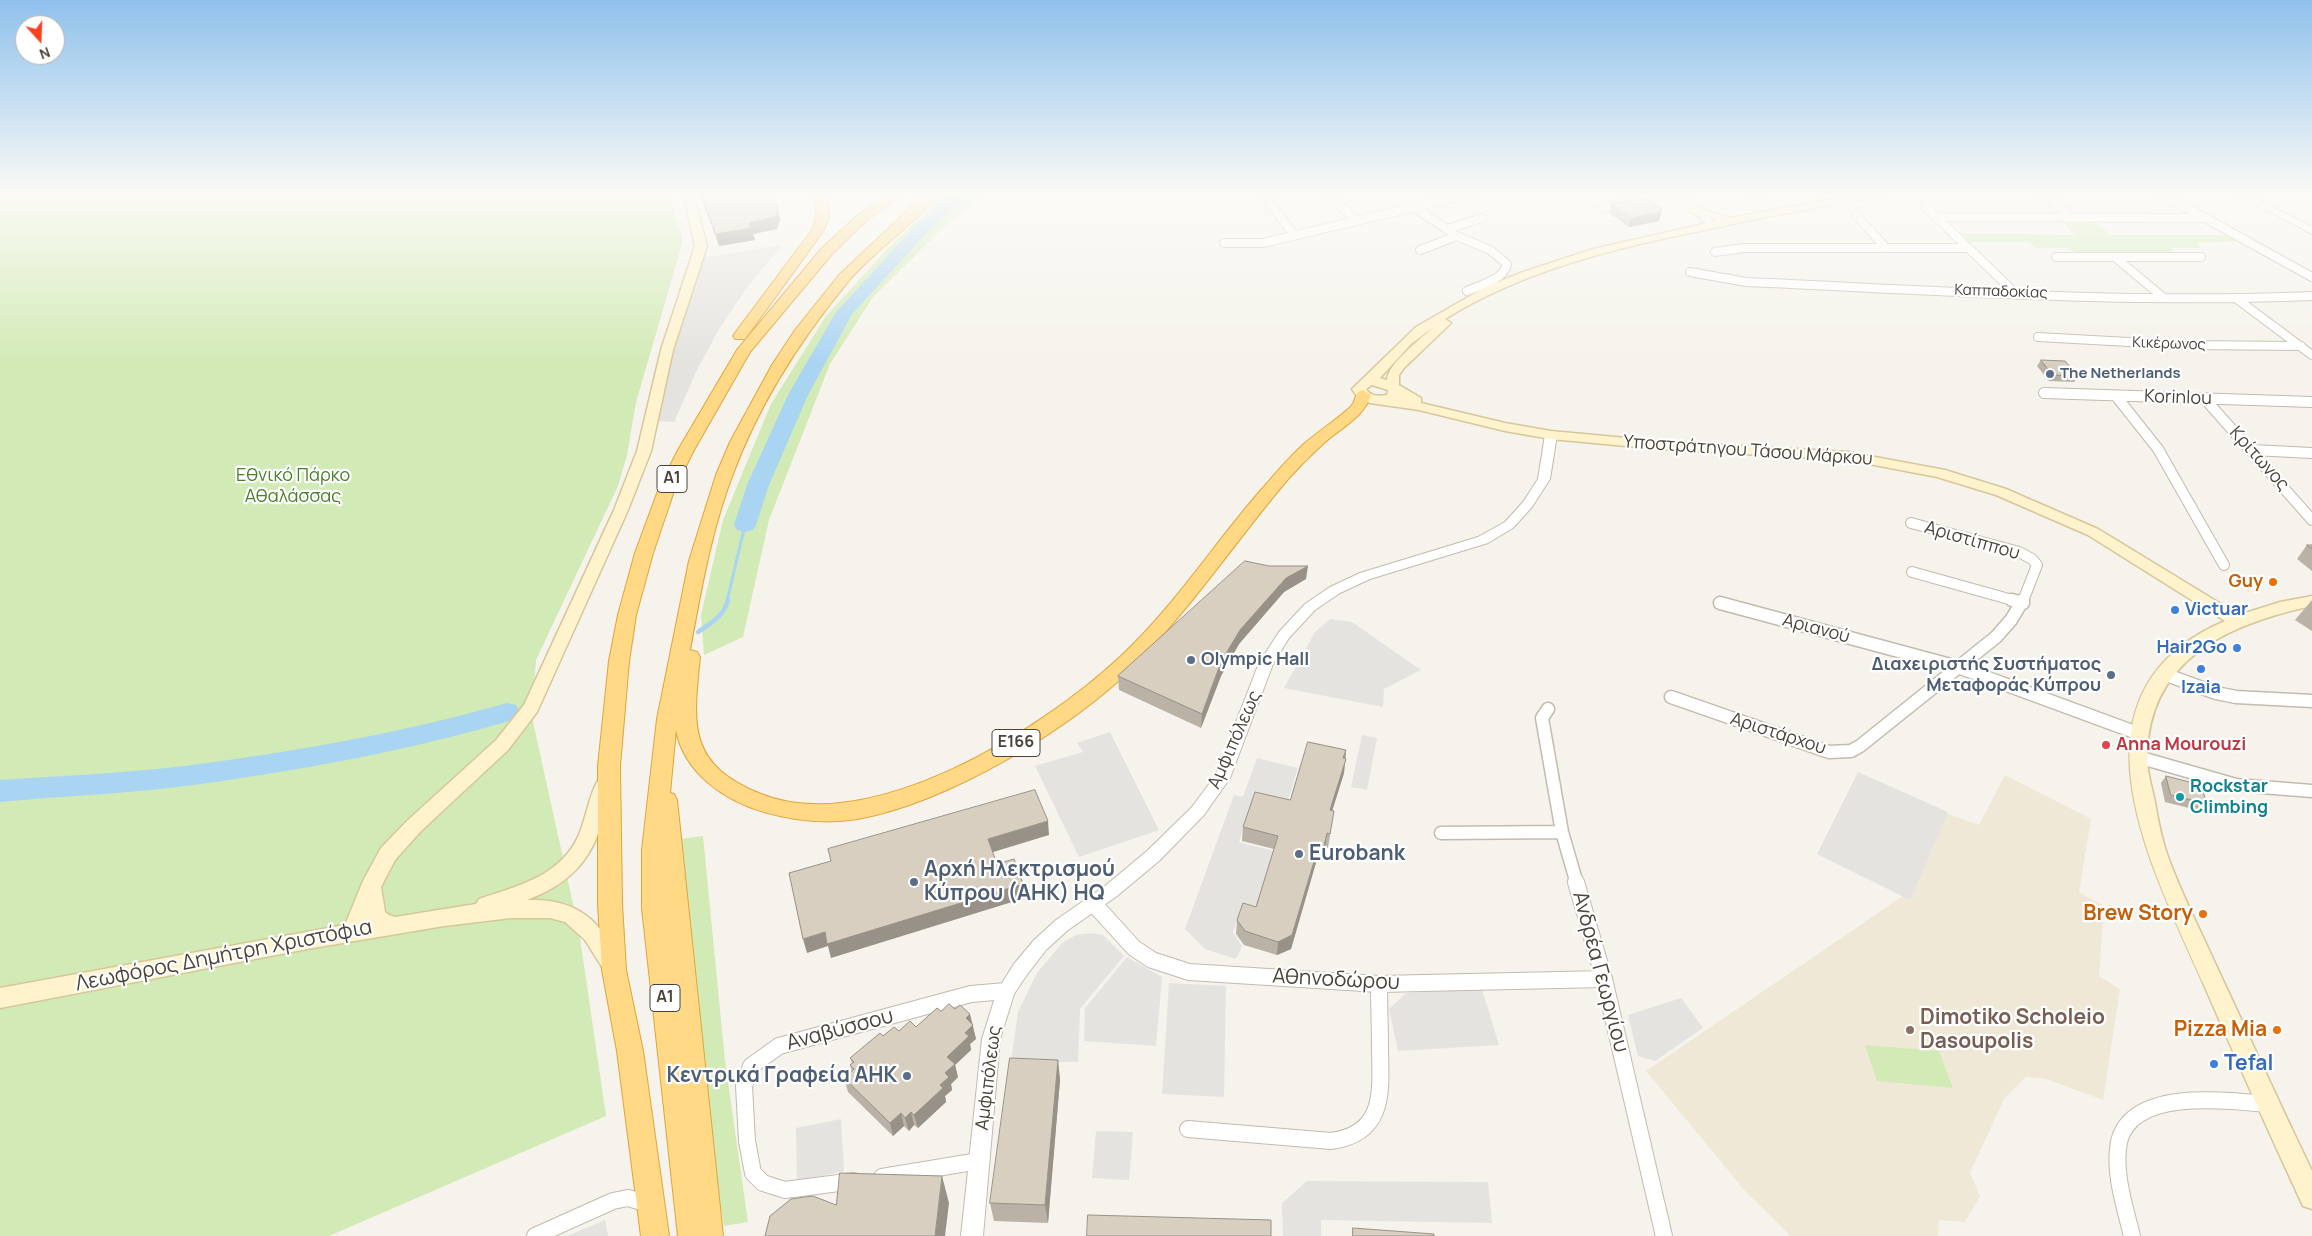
<!DOCTYPE html>
<html>
<head>
<meta charset="utf-8">
<style>
	body { margin:0 }
	#map { position:relative; width:2312px; height:1236px; overflow:hidden; background:#f6f3ec; font-family:Manrope,sans-serif }
	canvas { display:block }
	.north { position:absolute; left:15px; top:15px; width:50px; height:50px; box-sizing:border-box; background:#fff; border:1px solid #b7b4b0; border-radius:50%; rotate:160deg; font-size:14px; font-weight:700; line-height:20px; text-align:center; color:#4b4439 }
	.north::after { content:''; display:block; margin:auto; width:18px; height:22px; background:#fc3f1d; clip-path:polygon(50% 0,100% 100%,50% 72%,0 100%) }
</style>
</head>
<body>
<div id="map">
<canvas width="2312" height="1236"></canvas>
<div class="north">N</div>
</div>
<script>
const ctx = document.querySelector('canvas').getContext('2d');
ctx.lineJoin = 'round';
function paint(path, color) {
  ctx.fillStyle = color;
  ctx.fill(path, 'evenodd');
}
function trace(path, color, width, dash) {
  ctx.strokeStyle = color;
  ctx.lineWidth = width;
  ctx.lineCap = dash ? 'butt' : 'round';
  ctx.setLineDash(dash || []);
  ctx.stroke(path);
}
function label(font, color, halo, rows, align = 'center') {
  ctx.font = font + ' Manrope,sans-serif';
  ctx.lineWidth = 4.5;
  ctx.setLineDash([]);
  ctx.textBaseline = 'middle';
  ctx.strokeStyle = halo;
  ctx.fillStyle = color;
  for (const [text, x, y, turn = 0] of rows) {
    ctx.save();
    ctx.translate(x, y);
    ctx.rotate((+turn || 0) * Math.PI / 180);
    ctx.textAlign = isNaN(turn) ? turn : align;
    if (halo) ctx.strokeText(text, 0, 0);
    ctx.fillText(text, 0, 0);
    ctx.restore();
  }
}
const education = new Path2D(`
	M2005,775l86,44 -12,73 25,14 -5,70 21,13 -17,111 -57,-21 -20,-2 -22,22 -34,74 10,23 -15,26 -26,-2 -1,16h-147l-44,-43 -101,-122 257,-175 43,-83 33,12z`);
const green = new Path2D(`
	M0,193h668l15,48 -47,161 -9,53 -9,31 -82,174 -4,57 47,214 27,185 -277,120h-329z
	M946,193h39l-44,37 -68,67 -43,67 -61,156 -26,117 -39,18 -3,-40 22,-95 48,-116 55,-88 62,-68z
	M2061,221h33l17,14h121l9,6 -44,2 5,5h-30v5h-95l-10,-5h-31l-7,-6h-58l-10,-9 115,2z
	M703,836l22,225 23,161 -24,4 -26,-144 -18,-243z
	M1865,1045l74,6 14,37 -76,-7z`);
const parking = new Path2D(`
	M782,245l-36,44 -27,40 -23,43 -22,50 -15,-1 16,-80 25,-83z
	M1330,619l22,3 69,48 -37,19 -1,18 -99,-19 31,-56z
	M1110,732l49,98 -80,27 -44,-91 48,-14 -6,-9z
	M1362,735l15,3 -10,52 -16,-3z
	M1257,758l41,10 -13,42 -32,-8 -14,40 35,9 -19,60 -13,-3 -9,24 9,14 -6,13 -31,-10 -20,-20 49,-134 9,2z
	M1858,772l90,40 -38,88 -93,-46z
	M1091,933l12,2 21,21 -44,53 -2,53h-67l7,-50 19,-39 25,-30 14,-8z
	M1127,957l35,20 -6,69 -72,-5 1,-33z
	M1169,983l57,3 -2,111 -62,-3z
	M1482,989l17,56 -101,6 -9,-42 17,-16z
	M1681,998l22,30 -48,33 -17,-5 -10,-41z
	M841,1119l3,52 -47,10 -1,-53z
	M1096,1131l37,1 -4,48 -37,-2z
	M1307,1181l181,1 4,41 -171,-3v16h-38l-1,-33z
	M605,1220l3,16h-41z`);
const streamFar1 = new Path2D(`
	M727,601l18,-76`);
const stream = new Path2D(`
	M698,632c13,-9 26,-16 30,-32`);
const river = new Path2D(`
	M955,193h17l-40,34 -80,87 -44,81 -39,90 -13,40 -3,5 -8,2 -8,-2 -3,-5 13,-40 41,-90 48,-83 84,-91z
	M507,703l9,2 4,7 -4,7c-107,32 -219,52 -331,67 -61,8 -123,10 -185,16v-22c61,-4 124,-7 185,-14 107,-14 218,-33 322,-63z`);
const minorFar3 = new Path2D(`
	M57,193h13
	M171,193h43
	M1262,193l32,42
	M1330,193l25,28
	M2042,193l29,24
	M2160,193l152,84
	M1751,194l10,-1
	M1925,206l89,86
	M1415,208l42,28 33,14 17,14c-3,16 -27,21 -40,27
	M1602,208l47,-12 30,-3
	M1856,215l30,33
	M1937,217l269,1
	M1447,229l35,-11
	M1224,243h39l211,-50
	M1420,250l37,-14
	M1715,252l29,-4h224
	M2056,257h145
	M2116,258l48,40
	M1690,272l56,10c188,8 378,22 566,14
	M2237,299l75,56
	M2038,337l145,8 118,1`);
const minorFar2 = new Path2D(`
	M2044,393l268,9
	M2116,396l42,53 66,116
	M2205,399l107,121
	M2252,450l60,3
	M1911,523l108,29 13,7 5,6 -14,36
	M1912,572l104,29`);
const minorFar1 = new Path2D(`
	M2012,600l11,3
	M1720,603l238,64 182,67
	M2164,674l52,19 20,4 76,4
	M1671,697l158,55 22,-1 9,-5 136,-109 15,-17 12,-20
	M1548,709l-6,9 20,114 15,52
	M2138,757l98,28 76,6
	M1441,833l121,-1`);
const minor = new Path2D(`
	M1576,882l28,97 60,257
	M1093,903l41,45 18,12 37,12 190,12 225,-5
	M1188,1129l143,12c54,-7 50,-49 49,-91 0,-22 -1,-44 -1,-66
	M882,1177l97,-16
	M854,1181l-69,9 -22,-7 -10,-10 -6,-32 -3,-55 7,-20 28,-20 192,-52 35,-3
	M535,1236l78,-35 15,-3 21,6
	M2132,1236c-7,-29 -19,-64 -13,-94 12,-54 108,-42 147,-38`);
const tertiary = new Path2D(`
	M1675,193h9l31,30v4h-6z
	M2235,193h10l67,34v7z
	M1551,432l6,3 -7,44 -18,28 -19,21 -25,15 -118,36 -30,14 -25,17 -26,28 -16,26 -43,114 -26,37 -45,46 -42,35 -49,34 -22,20 -20,26 -12,18 -14,45 -17,197h-22l21,-197 15,-48 17,-27 20,-24 22,-20 49,-34 42,-35 45,-44 23,-31 44,-113 20,-31 26,-28 25,-17 30,-14 118,-36 27,-15 18,-20 15,-23 7,-44z`);
const secondary = new Path2D(`
	M683,193h10l14,53 -34,104 -22,101 -23,59 -91,202 -29,38 -87,81 -26,29 -14,27 4,25 4,3 6,2 81,-13 3,-5c38,-13 80,-22 99,-62 8,-18 10,-38 19,-55l7,-2 7,2 2,5c-16,58 -26,90 -86,113 51,-2 74,21 95,64l-4,6 -7,3 -7,-3 -19,-30 -20,-18 -15,-4h-39l-67,8 -137,23 -307,59v-20l345,-63 18,-44 18,-33 26,-27 89,-81 28,-35 90,-195 23,-59 24,-101 34,-104z
	M1865,193h23l-5,3c-60,10 -119,21 -178,34 -90,18 -181,40 -260,89l6,4 -47,45 -5,7v10l22,13v5l84,20 46,8 107,10 190,11 97,18 61,19 92,40 141,86 41,-13 32,-6v10c-84,18 -164,53 -165,151 0,16 5,30 8,45 3,18 6,34 12,52 13,37 31,71 47,107 33,70 64,140 98,210v38l-9,-3c-34,-73 -67,-147 -99,-221 -51,-117 -148,-292 21,-364l-137,-86 -92,-40 -59,-18 -89,-17 -190,-11 -107,-10 -46,-8 -86,-21 -49,-7 -12,-5 -6,-9 64,-62 68,-39 36,-15 73,-24 124,-28 -27,-9v-4l4,-1 36,11zM1435,326c-12,11 -48,38 -48,54l-7,-2 31,-34zM1372,385l16,5 -1,5c-8,1 -16,2 -21,-6z`);
const trunk = new Path2D(`
	M813,193h12l4,23 -5,14 -79,109h-10l-2,-3 2,-3 77,-103 5,-14z
	M891,193h14l-38,27 -35,34 -82,98 -56,98 -19,38 -22,65 -17,62 -7,46 -9,105 2,138 4,66 17,81 26,185h-28l-24,-185 -15,-81 -4,-66v-138l11,-105 9,-46 17,-62 24,-65 19,-38 59,-100 85,-102 37,-34z
	M926,193h13c-24,32 -66,58 -92,90 -47,57 -88,121 -114,191 -22,57 -32,117 -43,176l7,2 3,5c-7,68 -13,107 61,137 109,44 281,-64 359,-137 53,-49 93,-112 141,-167 14,-16 28,-33 44,-47 10,-9 42,-31 47,-38 3,-4 3,-9 6,-13l5,-2 8,5c-7,22 -30,33 -47,48 -12,11 -24,23 -35,35 -52,61 -96,128 -153,186 -62,64 -189,139 -278,155 -32,5 -63,2 -94,-7 -39,-11 -80,-39 -88,-82l-6,63 4,1 3,6 46,436h-45l-36,-328v-58l15,-131 32,-158 27,-86 14,-33 42,-77 23,-35 44,-55z`);
const wall = new Path2D(`
	M699,193h70l9,15 2,12 -3,9 -24,5 2,6 -36,6z
	M1611,204l51,5 -3,12 -30,6 -20,-14z
	M2041,360l37,16 -4,6 -25,-1 -12,-15z
	M2307,545h5v26l-15,-12z
	M1306,579l-22,13 -45,52 -18,32 -20,52 -82,-38 -1,-14z
	M2312,600v31l-17,-11z
	M1346,750l-2,23 -12,38h2l-6,37 -3,-1 -3,13 -5,-1 -26,90 -14,6 -33,-10 -8,-11 1,-14 19,-13 18,-58 -32,-8 1,-14 47,-27z
	M2166,776l41,28 -6,7 -36,-9 -4,-19z
	M941,1011l31,13 4,15 -6,5 1,6 -16,15 3,12 -7,7 1,6 -7,6 1,6 -28,26 -4,-3 -5,6 -5,-5 -11,10 -45,-44 -4,-14 8,-7 -2,-6 2,-2 -2,-5 33,-22 33,-9z
	M1058,1060l2,20 -12,143 -54,-2 -4,-18z`);
const shadedWall = new Path2D(`
	M778,208l2,12 -3,9 -24,5 2,6 -36,6 -3,-12 33,-11z
	M1662,209l-3,12 -30,6 2,-9z
	M1308,566l-2,13 -22,13 -45,52 -18,32 -20,52 1,-14 19,-52 19,-32 46,-52z
	M1346,750l-2,23 -16,51 2,-14z
	M1048,821l1,14 -59,18 -2,-14z
	M1327,833l-2,14 -3,13 2,-14z
	M1319,845l-2,14 -26,90 -14,6 1,-13z
	M1023,884l2,14 -194,60 -3,-12 -21,7 -4,-14 22,-7z
	M970,1014l6,25 -6,5 1,6 -16,15 3,12 -7,7 1,6 -7,6 1,6 -28,26 -4,-13 26,-30 5,-12 2,-16 18,-24 1,-15z
	M1058,1060l2,20 -12,143 -3,-18z
	M911,1112l3,13 -5,6 -4,-13z
	M901,1113l3,13 -11,10 -3,-13z
	M942,1176l7,27 -4,33h-10z`);
const building = new Path2D(`
	M701,193h68l9,15 -3,9 -26,6 3,5 -36,6z
	M1640,199l8,1 14,9 -4,1 3,2 -30,6 -20,-14z
	M2041,360l24,1 13,15 -25,-1z
	M2307,545h5v3z
	M1245,561l24,5h39l-22,12 -46,52 -19,32 -19,52 -84,-38z
	M1308,742l38,8 -3,8 3,1 -16,51 4,1 -4,23 -3,-1 -3,13 -5,-1 -27,90 -14,7 -33,-11 -8,-11 6,-17 13,4 22,-71 -35,-9 12,-35 35,8z
	M2166,776l35,9 6,19 -36,-9z
	M1035,790l13,31 -60,18 9,25 17,-5 9,25 -196,60 -2,-12 -22,7 -14,-66 42,-12 -3,-12z
	M949,1004l6,5 5,-4 10,9 -4,4 7,7 -8,8 4,3 -22,21 8,7 -10,9 4,4 -9,8 3,3 -29,27 -3,-3 -6,6 -4,-5 -11,10 -46,-45 10,-9 -4,-4 4,-3 -4,-4 30,-25 3,3 11,-9 5,4 11,-10 6,6 21,-19 4,3z
	M1010,1058l48,2 -13,145 -55,-2z
	M840,1173l102,3 -7,60h-170l5,-20 21,-17 22,-3 23,9z
	M1088,1215l183,5v16h-184z
	M1353,1228l81,6v2h-81z`);
const markers = [
	[2050,374,5,"#5c6f8a"],
	[2273,582,5,"#e8710a"],
	[2175,610,5,"#3f7fe0"],
	[2237,648,5,"#3f7fe0"],
	[1191,660,5,"#5c6f8a"],
	[2201,669,5,"#3f7fe0"],
	[2111,675,5,"#5c6f8a"],
	[2106,745,5,"#e0444e"],
	[2180,797,5,"#0f9aa8"],
	[1299,854,5,"#5c6f8a"],
	[914,882,5,"#5c6f8a"],
	[2203,914,5,"#e8710a"],
	[1910,1030,5,"#8d6e63"],
	[2277,1030,5,"#e8710a"],
	[2214,1064,5,"#3f7fe0"],
	[907,1076,5,"#5c6f8a"]
];
const farStreetnames = [
	["Καππαδοκίας",2001,292,2],
	["Κικέρωνος",2169,344,2]
];
const farServicenames = [
	["The Netherlands",2060,374]
];
const shields = [
	[672,479,30],
	[1016,743,48],
	[665,998,30]
];
const shieldNames = [
	["A1",672,479],
	["E166",1016,743],
	["A1",665,998]
];
const streetNames = [
	["Korinlou",2178,398,2],
	["Υποστράτηγου Τάσου Μάρκου",1748,451,4],
	["Κρίτωνος",2259,459,48],
	["Αριστίππου",1972,541,16],
	["Αριανού",1816,629,15],
	["Αριστάρχου",1778,734,18],
	["Αμφιπόλεως",1235,740,-66],
	["Αμφιπόλεως",989,1078,-83]
];
const parkNames = [
	["Εθνικό Πάρκο",293,476],
	["Αθαλάσσας",293,497]
];
const foodNames = [
	["Guy",2263,582]
];
const shopNames = [
	["Victuar",2185,610],
	["Hair2Go",2227,648,"right"],
	["Izaia",2201,688,"center"]
];
const serviceNames = [
	["Olympic Hall",1201,660],
	["Διαχειριστής Συστήματος",2101,665,"right"],
	["Μεταφοράς Κύπρου",2101,686,"right"]
];
const healthNames = [
	["Anna Mourouzi",2116,745]
];
const cultureNames = [
	["Rockstar",2190,787],
	["Climbing",2190,808]
];
const nearServicenames = [
	["Eurobank",1309,854],
	["Αρχή Ηλεκτρισμού",924,870],
	["Κύπρου (ΑΗΚ) HQ",924,894],
	["Κεντρικά Γραφεία ΑΗΚ",897,1076,"right"]
];
const nearFoodnames = [
	["Brew Story",2193,914],
	["Pizza Mia",2267,1030]
];
const nearStreetnames = [
	["Λεωφόρος Δημήτρη Χριστόφια",224,956,-11],
	["Ανδρέα Γεωργίου",1600,972,75],
	["Αθηνοδώρου",1336,980,3],
	["Αναβύσσου",840,1030,-15]
];
const nearEducationnames = [
	["Dimotiko Scholeio",1920,1018],
	["Dasoupolis",1920,1042]
];
const nearShopnames = [
	["Tefal",2224,1064]
];
paint(education, '#efe8d6');
paint(green, '#d2eab5');
paint(parking, '#e5e3e0');
trace(streamFar1, '#a9d4f2', 3);
trace(stream, '#a9d4f2', 4.5);
paint(river, '#a9d4f2');
trace(minorFar3, '#c2bbae', 10);
trace(minorFar2, '#c2bbae', 12);
trace(minorFar1, '#c2bbae', 15);
trace(minor, '#c2bbae', 18);
trace(tertiary, '#c2bbae', 2);
trace(secondary, '#d6c79b', 3);
trace(trunk, '#e0a43c', 2);
trace(minorFar3, '#fff', 8);
trace(minorFar2, '#fff', 10);
trace(minorFar1, '#fff', 12);
trace(minor, '#fff', 16);
paint(tertiary, '#fff');
paint(secondary, '#fff3cd');
paint(trunk, '#ffd985');
paint(wall, '#bab2a6');
paint(shadedWall, '#979187');
paint(building, '#d8cfc1');
trace(building, '#979187', 1);
const sky = ctx.createLinearGradient(0, 0, 0, 366);
sky.addColorStop(0, '#8fc1ec');
sky.addColorStop(0.53, '#fbfaf6');
sky.addColorStop(1, '#fbfaf600');
ctx.fillStyle = sky;
ctx.fillRect(0, 0, 2312, 366);
for (const [x, y, r, color] of markers) {
  const dot = new Path2D();
  dot.arc(x, y, r, 0, 2 * Math.PI);
  ctx.fillStyle = color;
  ctx.fill(dot);
  trace(dot, '#fff', 2);
}
label('15px', '#4b4439', '#fff', farStreetnames);
label('bold 15px', '#4e5e75', '#fff', farServicenames, 'left');
for (const [x, y, w] of shields) {
  const box = new Path2D();
  box.roundRect(x - w / 2, y - 13.5, w, 27, 4);
  ctx.fillStyle = '#fff';
  ctx.fill(box);
  trace(box, '#4b4439', 1);
}
label('bold 16px', '#4b4439', null, shieldNames);
label('18px', '#4b4439', '#fff', streetNames);
label('18px', '#4a7f2a', '#fff', parkNames);
label('bold 18px', '#c56008', '#fff', foodNames, 'right');
label('bold 18px', '#366cbe', '#fff', shopNames, 'left');
label('bold 18px', '#4e5e75', '#fff', serviceNames, 'left');
label('bold 18px', '#be3a42', '#fff', healthNames, 'left');
label('bold 18px', '#0d838f', '#fff', cultureNames, 'left');
label('bold 21px', '#4e5e75', '#fff', nearServicenames, 'left');
label('bold 21px', '#c56008', '#fff', nearFoodnames, 'right');
label('21px', '#4b4439', '#fff', nearStreetnames);
label('bold 21px', '#785e54', '#fff', nearEducationnames, 'left');
label('bold 21px', '#366cbe', '#fff', nearShopnames, 'left');
</script>
</body>
</html>
